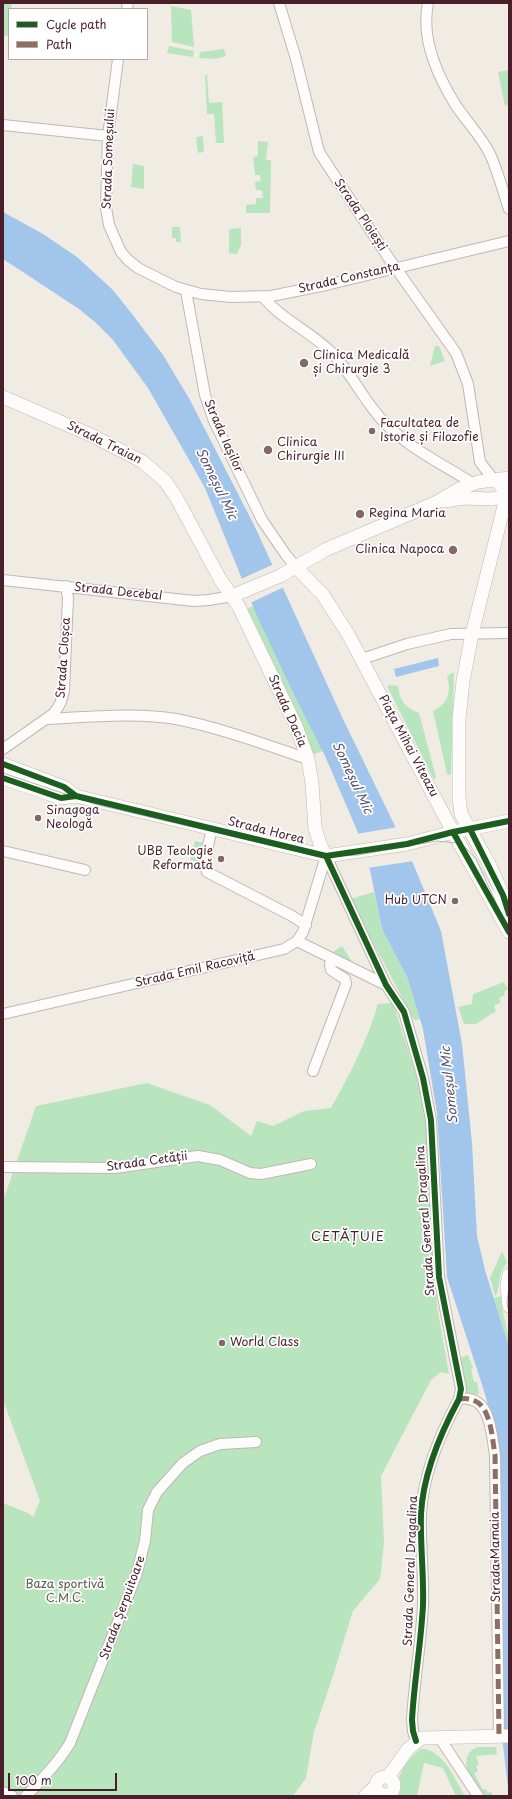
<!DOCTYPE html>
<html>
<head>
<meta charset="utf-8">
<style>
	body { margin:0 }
	#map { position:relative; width:512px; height:1799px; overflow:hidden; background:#f0ece3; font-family:"Playpen Sans",sans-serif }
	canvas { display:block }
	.frame { position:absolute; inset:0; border:4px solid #4a1f2b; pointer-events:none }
	.legend { position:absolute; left:8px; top:8px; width:140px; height:52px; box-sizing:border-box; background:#fff; border:1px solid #b7a5aa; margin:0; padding:5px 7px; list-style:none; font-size:12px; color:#4a1f2b }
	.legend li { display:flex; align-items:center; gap:8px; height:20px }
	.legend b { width:20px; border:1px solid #b7a5aa }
	.scale { position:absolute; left:8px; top:1773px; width:109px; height:18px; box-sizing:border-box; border:2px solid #4a1f2b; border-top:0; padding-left:5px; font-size:12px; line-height:14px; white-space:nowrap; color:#4a1f2b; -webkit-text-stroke:3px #fff; paint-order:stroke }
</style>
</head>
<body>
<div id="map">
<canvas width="512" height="1799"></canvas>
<div class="frame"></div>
<ul class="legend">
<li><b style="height:5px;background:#1b5e20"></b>Cycle path</li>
<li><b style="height:5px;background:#8d6e63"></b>Path</li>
</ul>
<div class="scale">100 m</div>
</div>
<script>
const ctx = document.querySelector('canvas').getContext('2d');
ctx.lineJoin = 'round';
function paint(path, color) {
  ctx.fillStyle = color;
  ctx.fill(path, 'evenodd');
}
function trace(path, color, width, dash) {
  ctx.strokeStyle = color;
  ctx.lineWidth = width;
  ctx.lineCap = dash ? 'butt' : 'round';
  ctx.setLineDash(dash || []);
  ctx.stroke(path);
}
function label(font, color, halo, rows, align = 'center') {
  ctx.font = font + ' "Playpen Sans",sans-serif';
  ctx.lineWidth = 3.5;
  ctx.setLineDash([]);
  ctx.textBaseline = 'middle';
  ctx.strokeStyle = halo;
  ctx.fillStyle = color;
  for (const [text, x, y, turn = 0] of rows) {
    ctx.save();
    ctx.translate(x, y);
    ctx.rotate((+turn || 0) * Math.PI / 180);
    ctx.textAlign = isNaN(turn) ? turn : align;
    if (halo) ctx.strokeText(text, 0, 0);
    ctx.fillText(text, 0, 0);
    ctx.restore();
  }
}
const green = new Path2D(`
	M3,3h9l-1,6h-2l-1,27h-5z
	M171,6l20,4 3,37 -22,-5z
	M169,46l25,5 -1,6 -26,-4z
	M224,49l2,7 -11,3 -16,-1 1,-6z
	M509,70v35l-4,1 -7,-34z
	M205,75h2l2,28 13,-1 2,41h-8l-2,-29h-7z
	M203,136l1,16 -6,1 -2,-16z
	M258,141l10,1 -2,18h5l-1,53h-24v-8l10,-1v-6h7l-1,-8h-6l-1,-8 6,-1 -1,-6h-5l-2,-18 5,-1z
	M133,164l11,2v23l-13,-2z
	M172,227h8l1,15h-5v-4h-4z
	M241,228v17l-4,9 -8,-1v-24z
	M435,346h4l6,15 -15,5z
	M253,606l42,91 28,54 -9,3 -67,-145z
	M451,673h3l-3,101 -2,1 -2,-1 -14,-63c15,-7 19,-19 14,-34z
	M392,685l6,1c1,14 8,22 21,27l17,64 -1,2 -2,-1 -46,-92z
	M195,841l9,2 -5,19 -9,-2z
	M374,892l8,37 26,50 8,2 17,102 -12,-64 -7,1 -64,-121z
	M342,946l14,22 -27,-14z
	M504,982l4,7 -4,3 1,3 -6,3 2,4 -7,4 2,5 -20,13h-12l-6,-17 14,-3 1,-10z
	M393,1003l27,84 6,24 9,169 2,26 12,68 -8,-2 -10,8 -50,96 3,66 -4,37 -27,32 -22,71 -17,50 -8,46 -13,18h-290v-293l25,10 5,4 7,-16 -37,-101v-199l33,-95 111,-23 63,22 41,31 6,-15 16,5 31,-15 27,-3c19,-34 36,-67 47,-104z
	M502,1251l5,11 -6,11 -4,21 -2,2 -5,-18z
	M501,1296c0,17 8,33 8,51l-15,-49z
	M468,1355l5,13 -2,1 3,13h3l2,12 -13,1 -8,-36z
	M477,1747h19l1,7 -21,2 3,9 -3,1 2,6 -4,1 9,17 3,-1 2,4 3,-2 1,5h-9c-9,-13 -29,-38 -6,-49z
	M421,1749c22,-1 34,31 44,47h-9l-13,-28 -19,-5 -7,33h-18c-5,-18 7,-37 22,-47z`);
const water = new Path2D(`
	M3,212l40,22 34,23 36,33 19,24 31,41 27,45 65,127 88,192 69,142 29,70 21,113 10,99 5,93 8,34 24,77v449l-6,-51 -8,-307 -9,-41 -39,-120 -10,-164 -14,-84 -15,-50 -26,-50 -12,-59 -11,-35 -15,-35 -19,-44 -30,-59 -38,-81 -52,-128 -57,-100 -35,-48 -18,-18 -16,-13 -76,-50z
	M438,658l1,8 -43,11 -2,-8z`);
const pier = new Path2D(`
	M274,564l10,23 -34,16 -9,-24z
	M398,827l16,34 -47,7 -11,-34z`);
const minor = new Path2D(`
	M279,3l17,56 23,93 71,108 66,93 12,31 12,78 13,17
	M428,3c-7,34 9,72 27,101 11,17 26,32 35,50 8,18 13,37 19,55
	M127,9l1,-6
	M118,59l-10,77 -2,72 3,17 12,27 7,8 10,8 38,19 25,7 30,3 40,-1 55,-11 183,-44
	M3,125l105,11
	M186,291l19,104 9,26 48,99 24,35 10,12
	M263,297c19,23 47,34 68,55 20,20 32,48 52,69 25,27 58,42 89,62
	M3,580l191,21 15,-1 23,-4
	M362,659l45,-15 44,-10 58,-1
	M47,719c40,-2 90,-7 129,0 45,9 88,25 132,40
	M3,749l50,-35c7,-8 9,-14 11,-24l4,-92 -2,-12
	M212,829l-8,33 3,10 85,44 14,9
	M3,851l82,19
	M326,856l60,129 18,27 19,66 8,42 8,157 22,112 -2,10c-19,35 -36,75 -38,115 -1,30 3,61 2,91 -2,39 -9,77 -11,115l1,11 3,10
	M297,941l89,44
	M3,1014l281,-65 13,-8 6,-9 23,-76
	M313,1071l33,-87 -1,-5 -14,-9 -1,-6 3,-4
	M3,1167l112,1 83,-12 22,4 30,13 11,1 50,-10
	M459,1399c32,-5 32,33 36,56l4,282
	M439,1737l39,59
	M3,1792l9,4
	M26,1796c16,-17 32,-33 44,-53l66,-167 9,-35 3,-31 9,-18 26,-29 17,-12 20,-7 36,-2`);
const major = new Path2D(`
	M3,397l90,39 50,26 22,19 11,16 44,82 19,28 57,119 12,33 4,24 3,45 5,16 6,12
	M496,480l7,8 1,18 -32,128 -9,47 -4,38v78l2,17 28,50 14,31 6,19
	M444,501l20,-3 28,1 8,-2 9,-6
	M296,567l27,28 25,39 105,198 56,100
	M232,596l48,-20 47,-27 108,-46 24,-14 19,-7 31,-4
	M3,764l61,23 12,9
	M3,778l58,20 15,-2 250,60 81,-12 46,-12 56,-11
	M509,1275l-2,10 2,21
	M388,1777l20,-28 14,-11 87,-2
	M376 1786a9 9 0 1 1 18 0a9 9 0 1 1-18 0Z
	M365,1796l11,-10`);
const tram = new Path2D(`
	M3,773l95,32 223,52 37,-2 79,-14 20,2 9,5 10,11 33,72
	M509,1288l-2,14 2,12`);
const quiet = new Path2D(`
	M459,1399c32,-5 32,33 36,56l4,282`);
const cycleway = new Path2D(`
	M3,764l61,23 12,9
	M3,778l58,20 15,-2 250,60 81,-12 46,-12 56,-11
	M470,829l33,66 6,19
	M453,832l56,100
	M326,856l60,129 18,27 19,66 8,42 8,157 22,112 -2,10c-19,35 -36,75 -38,115 -1,30 3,61 2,91 -2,39 -9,77 -11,115l1,11 3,10`);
const markers = [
	[304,363,5,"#84676b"],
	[372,431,4,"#84676b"],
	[268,450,5,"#84676b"],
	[360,514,5,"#84676b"],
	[453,550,5,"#84676b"],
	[38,818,4,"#84676b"],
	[221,859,4,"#84676b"],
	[455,901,4,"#84676b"],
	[222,1343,4,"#84676b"]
];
const streetNames = [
	["Strada Someșului",109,159,-88],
	["Strada Ploiești",360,215,56],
	["Strada Constanța",349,278,-13],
	["Strada Iașilor",223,436,66],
	["Strada Traian",104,443,26],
	["Strada Decebal",118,592,6],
	["Strada Cloșca",64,658,-86],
	["Strada Dacia",287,711,66],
	["Piața Mihai Viteazu",408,746,62],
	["Strada Horea",266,831,14],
	["Strada Emil Racoviță",195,970,-13],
	["Strada Cetății",147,1162,-8],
	["Strada General Dragalina",426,1221,-94],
	["Strada Mamaia",496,1557,-91],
	["Strada General Dragalina",411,1571,-88],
	["Strada Șerpuitoare",123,1608,-70]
];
const poiNames = [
	["Clinica Medicală",313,356],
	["și Chirurgie 3",313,370],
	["Facultatea de",380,424],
	["Istorie și Filozofie",380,438],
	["Clinica",277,443],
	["Chirurgie III",277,457],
	["Regina Maria",369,514],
	["Clinica Napoca",444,550,"right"],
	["Sinagoga",46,811],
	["Neologă",46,825],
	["UBB Teologie",213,852,"right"],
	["Reformată",213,866,"right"],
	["Hub UTCN",447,901,"right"],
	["World Class",230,1343]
];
const parkNames = [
	["Baza sportivă",65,1585],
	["C.M.C.",65,1599]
];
const waterNames = [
	["Someșul Mic",216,484,64],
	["Someșul Mic",352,778,65],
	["Someșul Mic",450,1085,-96]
];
const neighbourhoodNames = [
	["CETĂȚUIE",348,1237]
];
paint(green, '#b9e5be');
paint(water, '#a2c5eb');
paint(pier, '#f0ece3');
trace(minor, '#bfb8b4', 12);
trace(major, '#bfb8b4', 14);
trace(minor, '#fdfcfb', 10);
trace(major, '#fdfcfb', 13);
trace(tram, '#bab5b5', 1);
trace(quiet, '#8d6e63', 5, [10, 5]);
trace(cycleway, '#1b5e20', 6);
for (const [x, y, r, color] of markers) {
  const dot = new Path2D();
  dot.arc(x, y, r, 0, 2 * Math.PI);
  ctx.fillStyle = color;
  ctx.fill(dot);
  trace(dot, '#fff', 1.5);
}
label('12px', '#4a1f2b', '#fff', streetNames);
label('12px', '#4a1f2b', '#fff', poiNames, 'left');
label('12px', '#5e594e', '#fff', parkNames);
label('italic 13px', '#5d536f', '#fff', waterNames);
ctx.letterSpacing = '1px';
label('13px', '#4a1f2b', '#fff', neighbourhoodNames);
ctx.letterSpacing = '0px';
</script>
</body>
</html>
